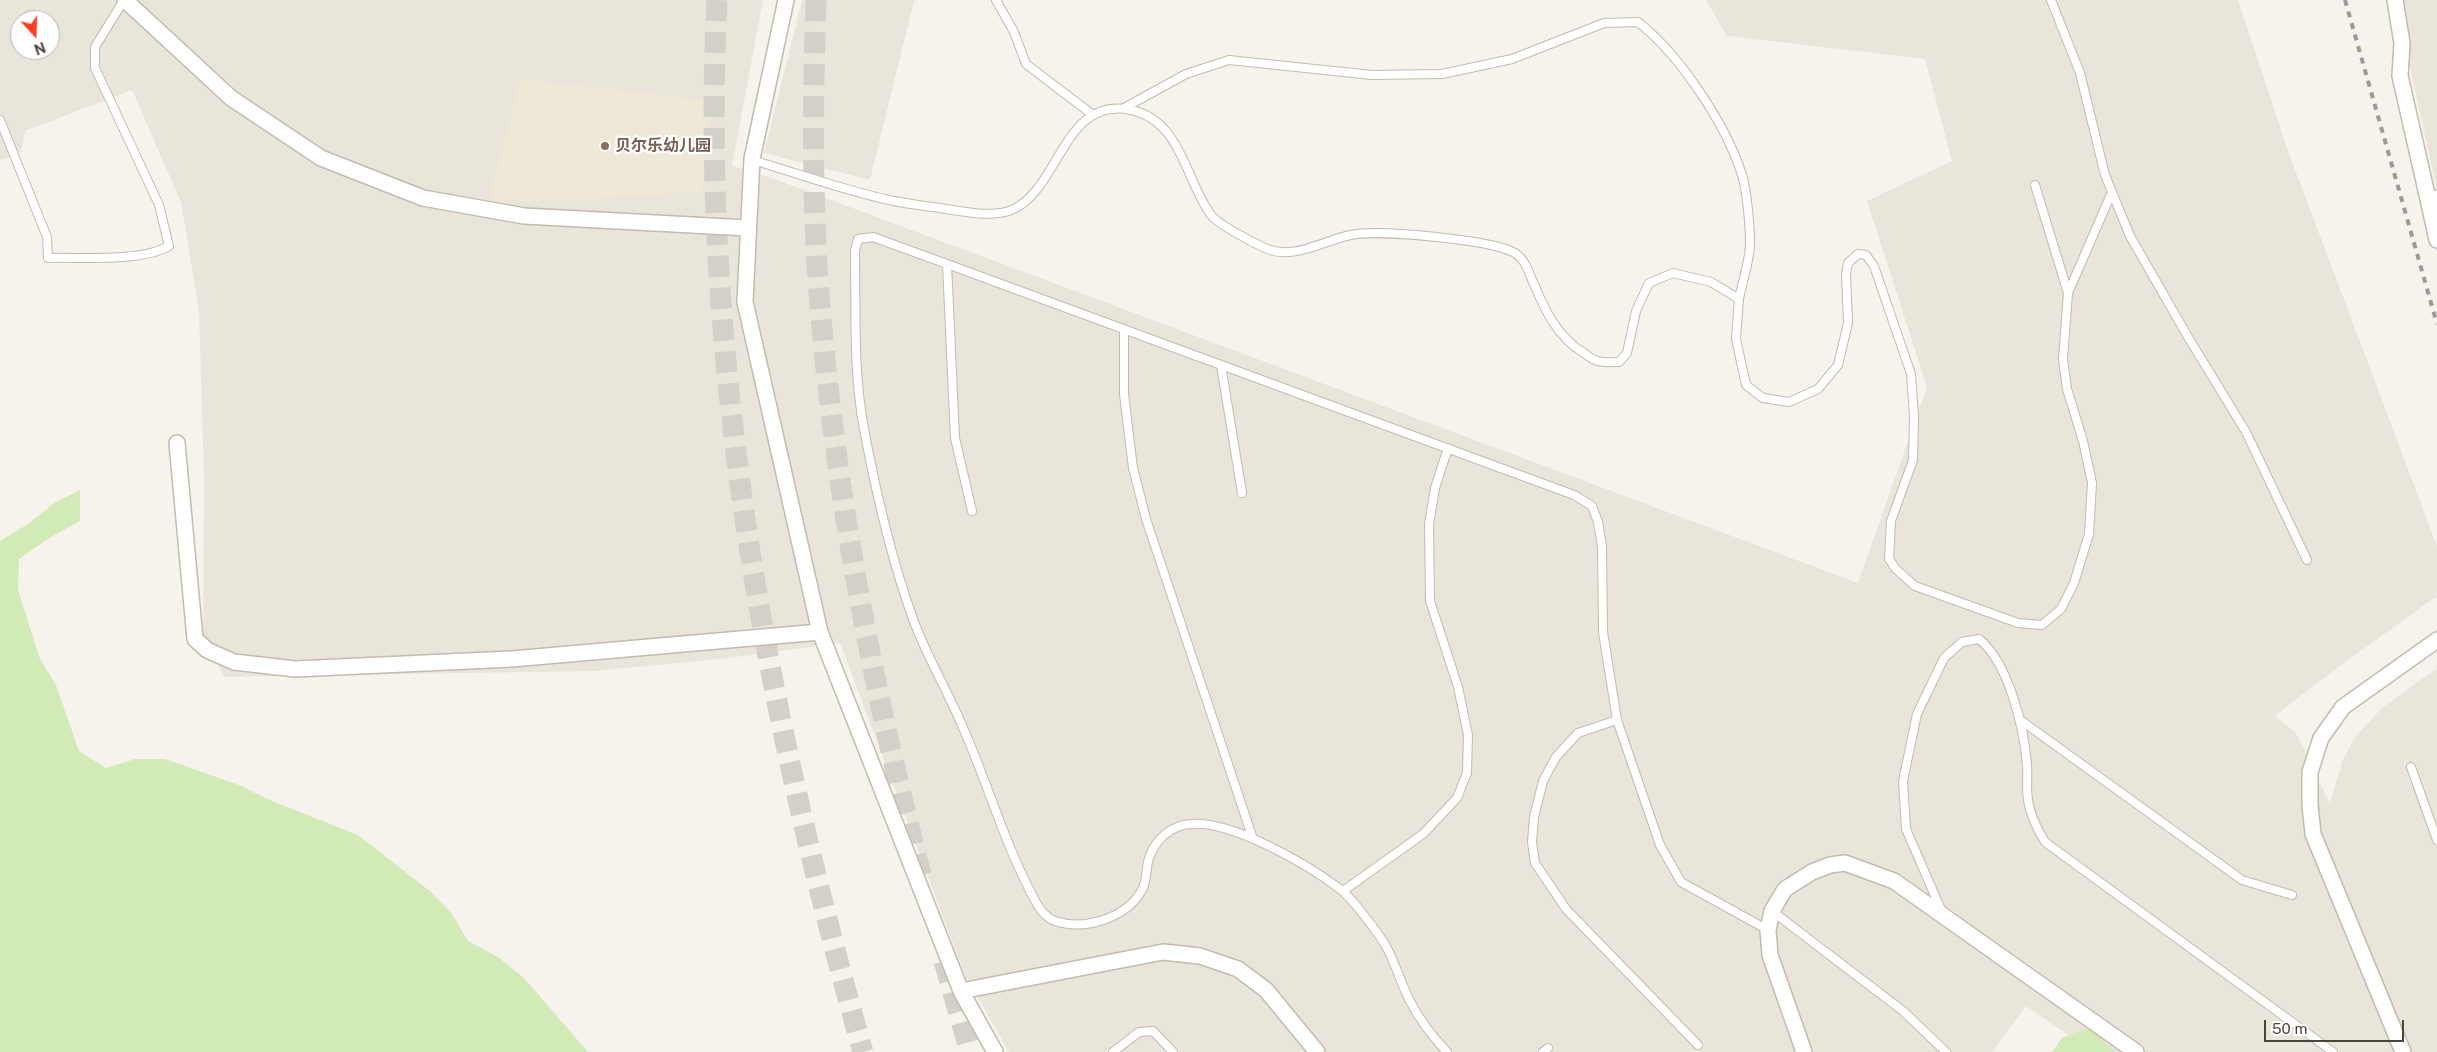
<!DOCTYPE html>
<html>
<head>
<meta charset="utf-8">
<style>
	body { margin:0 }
	#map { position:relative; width:2437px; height:1052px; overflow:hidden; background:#f6f3ec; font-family:"Public Sans",sans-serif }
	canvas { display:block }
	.north { position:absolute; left:10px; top:10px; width:50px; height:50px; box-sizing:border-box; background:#fff; border:1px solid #b7b4b0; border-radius:50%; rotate:160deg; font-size:14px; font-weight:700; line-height:20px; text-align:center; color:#4b4439 }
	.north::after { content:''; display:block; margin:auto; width:18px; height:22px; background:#fc3f1d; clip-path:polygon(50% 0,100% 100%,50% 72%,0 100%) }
	.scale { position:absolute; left:2264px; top:1020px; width:140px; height:22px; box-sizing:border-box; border:2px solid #4b4439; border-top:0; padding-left:6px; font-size:15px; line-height:18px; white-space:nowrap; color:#4b4439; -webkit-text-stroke:4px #fff; paint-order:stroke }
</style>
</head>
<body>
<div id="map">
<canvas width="2437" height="1052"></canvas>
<div class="north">N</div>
<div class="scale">50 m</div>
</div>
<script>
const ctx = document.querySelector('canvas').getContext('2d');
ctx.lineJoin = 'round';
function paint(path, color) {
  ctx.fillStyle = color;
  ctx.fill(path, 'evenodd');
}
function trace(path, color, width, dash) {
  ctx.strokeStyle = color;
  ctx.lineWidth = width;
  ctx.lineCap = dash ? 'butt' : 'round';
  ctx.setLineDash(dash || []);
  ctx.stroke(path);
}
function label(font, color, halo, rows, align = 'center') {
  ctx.font = font + ' "Public Sans","Noto Sans SC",sans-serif';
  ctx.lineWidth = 4.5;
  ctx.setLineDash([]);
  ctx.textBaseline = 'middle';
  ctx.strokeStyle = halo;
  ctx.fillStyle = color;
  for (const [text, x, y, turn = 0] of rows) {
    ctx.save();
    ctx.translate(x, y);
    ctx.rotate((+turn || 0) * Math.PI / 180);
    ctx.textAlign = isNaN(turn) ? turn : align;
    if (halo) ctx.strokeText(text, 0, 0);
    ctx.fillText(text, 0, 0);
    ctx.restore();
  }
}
const residential = new Path2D(`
	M0,0h763l-31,166 40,12 1086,405 69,-196 -60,-186 85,-40 -27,-102 -198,-23 -21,-36h532l50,151 149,395v50l-103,74 -59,46 21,17 34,71 12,-43 14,-25 27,-29 54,-39v384h-344l-67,-46 -34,46h-983l-44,-77 -125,-332 -120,16 -125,12 -371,6 -21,-44 1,-155 -5,-166 -18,-110 -49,-112 -107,41 -4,21 -21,9zM20,20h30v30h-30z
	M802,0h112l-44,180 -106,-27z
	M2395,0h42v190z`);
const education = new Path2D(`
	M521,79l190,22 -9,90 -107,8h-106z`);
const green = new Path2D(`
	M80,490v31l-29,16 -32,22 -1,31 22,69 16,26 23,66 27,17 29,-9h30l74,26 28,14 91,36 73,57 21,22 16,27 30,16 26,21 64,74h-588v-511l28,-17 25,-20z
	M2089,1028l26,24h-63l10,-14z`);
const secondaryTunnel = new Path2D(`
	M717,0c-18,356 49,711 146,1052
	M816,0c-3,89 -4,177 1,265 14,210 54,418 107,621
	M944,961l26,91`);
const lane = new Path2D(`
	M996,0l18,32 12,32 67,51
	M2051,0l29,73 25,102 25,61 58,101 58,95 61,128
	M1124,108l62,-34 43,-14 143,15 70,-1 70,-15 92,-36 34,-1c41,32 88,102 104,153 5,15 8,52 8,68 0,18 -8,39 -11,56
	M0,120l47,117 1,21c33,-1 94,4 121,-12l-10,-41 -64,-137v-21l29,-47
	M752,160c45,13 91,30 137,40 18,4 38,6 57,9 20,3 43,8 63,2 51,-18 53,-116 122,-101 51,11 54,70 80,105 8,10 41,27 54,33 28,13 59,-8 86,-13 27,-6 139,5 162,17 12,6 15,19 20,30 12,28 24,55 51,71 4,3 9,7 14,8 6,2 14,1 21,1l8,-9 9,-42 13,-28 24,-10 38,9 28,17 -3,40 10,46 17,13 26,4 29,-13 20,-24 10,-42 -2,-48 2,-12 10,-9 8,1 8,11 37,108 3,42 -1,44 -22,61 -2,38 7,10 19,17 103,37 24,2 19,-16 13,-26 15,-49 3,-51 -9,-42 -16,-52 -4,-30 5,-66 -33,-108
	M947,264l8,174 17,73
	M2068,293l44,-101
	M1124,330v64l9,74 13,51 107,320
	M1221,365l21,128
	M2019,719l223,161 50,15
	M1617,720l-39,13 -22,24 -13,24 -9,36 -2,25 3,21 31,46 132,136
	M2411,767l26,73
	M1343,891l80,-57 34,-36 10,-25 1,-38 -10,-48 -28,-86 -1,-77 6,-36 13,-40
	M1772,911l131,100 43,41
	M1942,912l-36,-83 -3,-48 14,-67 27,-56 18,-16 17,-3c30,24 45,89 48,126 1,12 -1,23 1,35 2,15 9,29 17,42l288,210
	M1113,1052l26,-20 14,-1 20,21
	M1447,1052c-14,-15 -28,-33 -37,-51 -9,-17 -14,-36 -23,-53 -7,-13 -35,-50 -47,-59 -33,-25 -107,-68 -149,-65 -20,1 -36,16 -42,34 -3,9 -2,21 -6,30 -15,30 -58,43 -88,33 -8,-3 -14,-10 -18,-17 -32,-57 -49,-121 -76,-181 -15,-35 -35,-68 -48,-104 -22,-61 -37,-126 -49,-190 -11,-58 -8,-119 -9,-178l3,-12 15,-2 74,27 627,231 18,11 6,16 4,25 1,85 14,88 43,125 21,37 87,48
	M1543,1052l5,-4`);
const street = new Path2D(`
	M125,0l106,98 90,60 102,40 101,18 224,12
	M786,0l-34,159 -7,143 75,330 141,359 202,-39 37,4 38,13 28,21 51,62
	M2395,0l7,43 -2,33 28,123
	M2436,198l-8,1 9,41
	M177,443l18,196 12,11 27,12 61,7 217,-10 308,-27
	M961,991l34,61
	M1804,1052l-34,-97 -2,-25 4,-19 13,-22 27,-17 18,-7 15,-2 49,18 242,171
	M2403,1052l-90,-218 -3,-29v-33l11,-34 22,-31 94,-67`);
const rail = new Path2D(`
	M2345,0l92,324`);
const markers = [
	[605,146,5,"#8d6e63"]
];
const educationNames = [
	["贝尔乐幼儿园",615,146]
];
paint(residential, '#eae5da');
paint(education, '#efe8d6');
paint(green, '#d2eab5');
trace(secondaryTunnel, '#d4d0c8', 21, [21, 11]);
trace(lane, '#c2bbae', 10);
trace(street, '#c2bbae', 18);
trace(lane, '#fff', 8);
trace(street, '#fff', 15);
trace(rail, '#9a9a9a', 4, [6, 6]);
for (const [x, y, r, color] of markers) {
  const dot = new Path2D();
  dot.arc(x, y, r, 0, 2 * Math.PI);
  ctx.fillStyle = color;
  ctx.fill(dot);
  trace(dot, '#fff', 2);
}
label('bold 16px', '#785e54', '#fff', educationNames, 'left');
</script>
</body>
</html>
